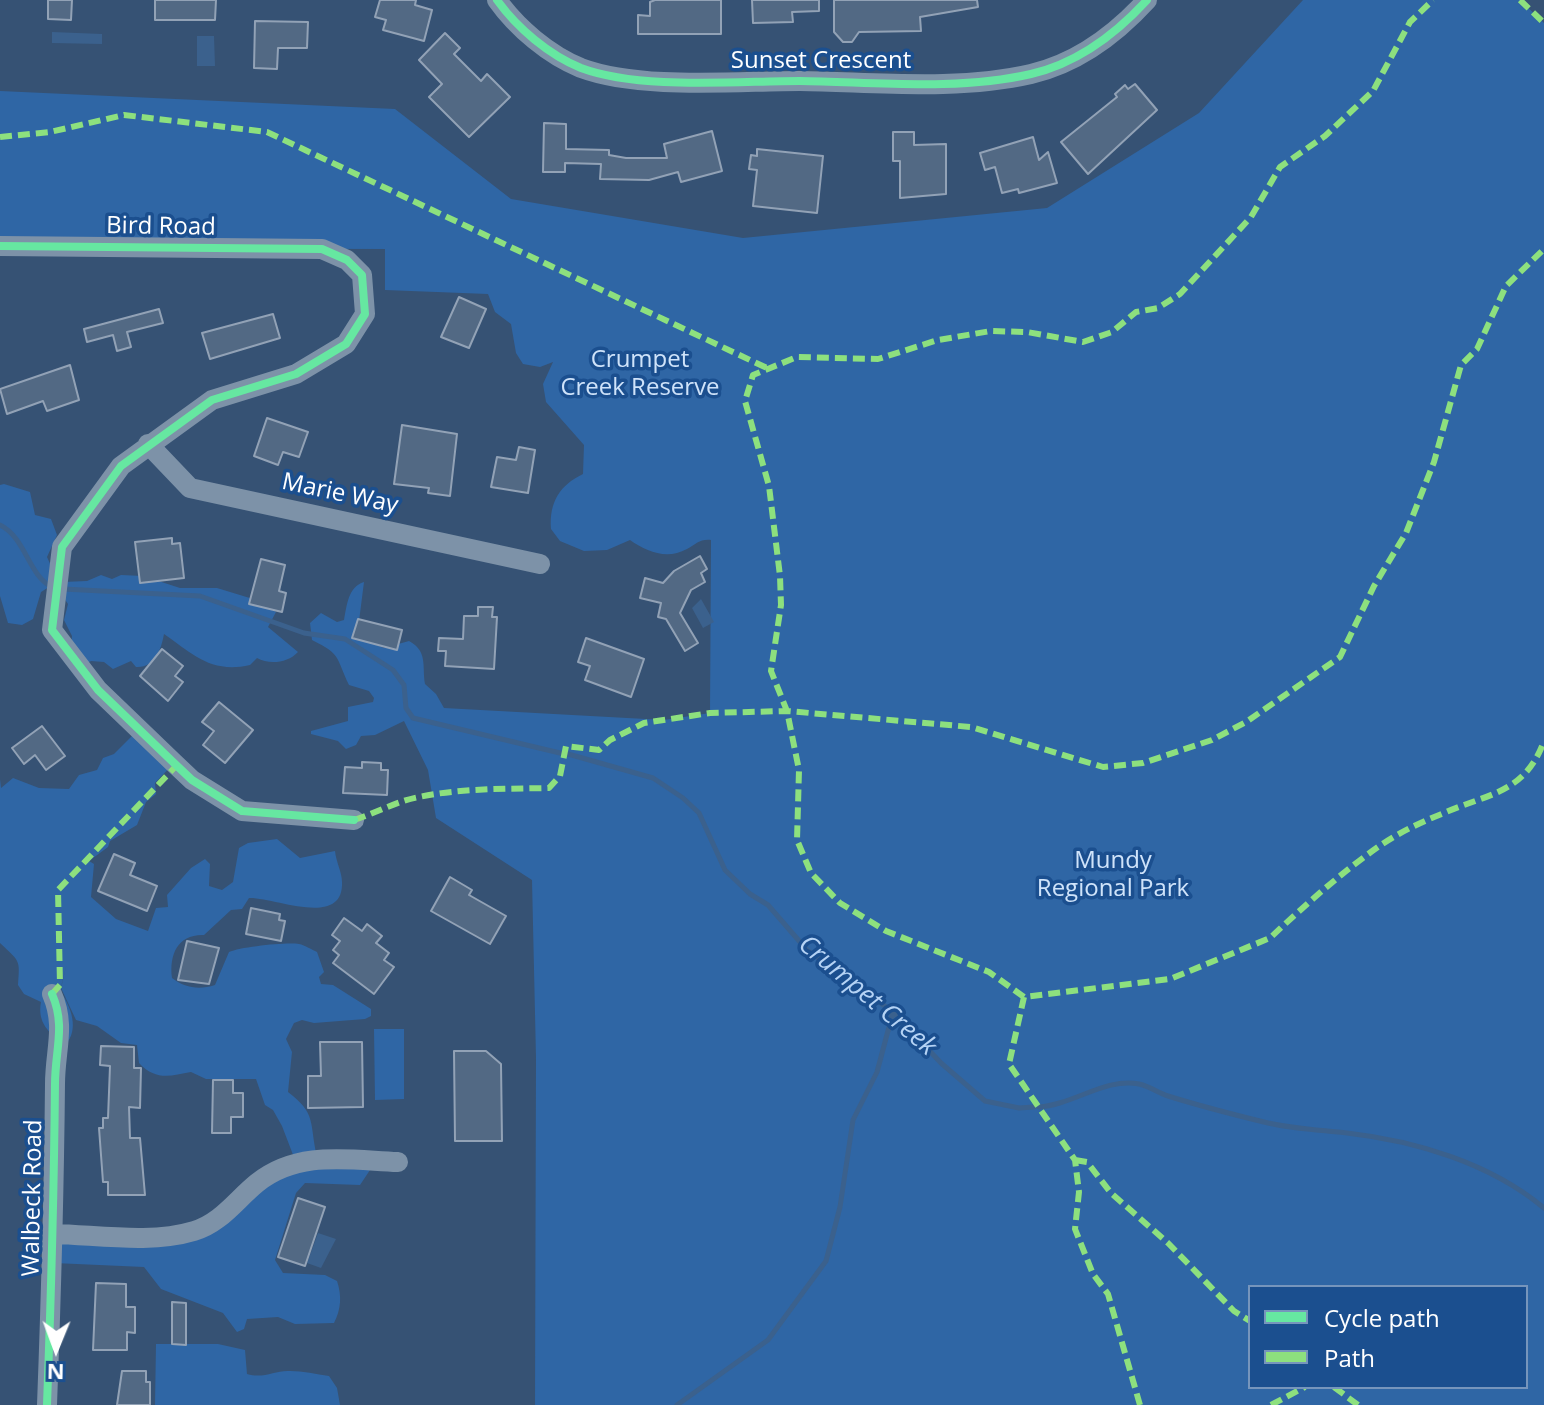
<!DOCTYPE html>
<html>
<head>
<meta charset="utf-8">
<style>
	body { margin:0 }
	#map { position:relative; width:1544px; height:1405px; overflow:hidden; background:#365274; font-family:"Open Sans",sans-serif }
	canvas { display:block }
	.legend { position:absolute; left:1248px; top:1285px; width:280px; height:104px; box-sizing:border-box; background:#1b4f8f; border:2px solid #7695bc; margin:0; padding:10px 14px; list-style:none; font-size:24px; color:#fff }
	.legend li { display:flex; align-items:center; gap:16px; height:40px }
	.legend b { width:40px; border:2px solid #7695bc }
	.north { position:absolute; left:16px; top:1309px; width:80px; height:80px; -webkit-text-stroke:6px #1b4f8f; paint-order:stroke; rotate:181deg; font-size:22px; font-weight:700; line-height:32px; text-align:center; color:#fff }
	.north::after { content:''; display:block; margin:auto; width:28px; height:36px; background:#fff; clip-path:polygon(50% 0,100% 100%,50% 72%,0 100%) }
</style>
</head>
<body>
<div id="map">
<canvas width="1544" height="1405"></canvas>
<ul class="legend">
<li><b style="height:10px;background:#66e7a1"></b>Cycle path</li>
<li><b style="height:10px;background:#8de07e"></b>Path</li>
</ul>
<div class="north">N</div>
</div>
<script>
const ctx = document.querySelector('canvas').getContext('2d');
ctx.lineJoin = 'round';
function paint(path, color) {
  ctx.fillStyle = color;
  ctx.fill(path, 'evenodd');
}
function trace(path, color, width, dash) {
  ctx.strokeStyle = color;
  ctx.lineWidth = width;
  ctx.lineCap = dash ? 'butt' : 'round';
  ctx.setLineDash(dash || []);
  ctx.stroke(path);
}
function label(font, color, halo, rows, align = 'center') {
  ctx.font = font + ' "Open Sans",sans-serif';
  ctx.lineWidth = 7;
  ctx.setLineDash([]);
  ctx.textBaseline = 'middle';
  ctx.strokeStyle = halo;
  ctx.fillStyle = color;
  for (const [text, x, y, turn = 0] of rows) {
    ctx.save();
    ctx.translate(x, y);
    ctx.rotate((+turn || 0) * Math.PI / 180);
    ctx.textAlign = isNaN(turn) ? turn : align;
    if (halo) ctx.strokeText(text, 0, 0);
    ctx.fillText(text, 0, 0);
    ctx.restore();
  }
}
const green = new Path2D(`
	M1303,0h217l24,23v1382h-1009l1,-347 -4,-178 -96,-62 -8,-48 -24,-49 -29,14 -14,1 -5,9 -10,4 -8,-8 -27,-7v-3l37,-10v-14l25,-5 1,-4 -5,-7 -20,-6c-14,-29 -7,-30 -37,-45l-2,-17 11,-10 16,9 7,-2c3,-15 4,-33 20,-38l-7,55 27,11 25,-7c19,10 13,25 16,43l11,10 8,14 220,12 46,-7 1,-173c-12,-1 -14,4 -24,9 -20,11 -40,3 -57,-9l-23,10 -23,1 -24,-10 -9,-12c-2,-27 9,-44 32,-55l1,-29 -38,-43 -3,-18 10,-22 -13,5 -17,-3 -7,-11 -5,-29 -16,-12 -7,-18 -103,-4v-41l-385,-1v-157l395,18 116,90 232,39 304,-30 152,-95zM1250,1287h276v100h-276z
	M4,484l26,8 5,23 16,4 6,16 -10,22 5,11 -3,19 -8,5 -8,27 -11,6 -14,-2 -8,-27v-111z
	M101,575l11,4 9,-4 22,1 37,12h37l36,11 23,13 -8,15 30,25c-10,11 -29,13 -41,6l-7,7c-40,9 -58,-12 -86,-31 -3,16 -9,34 -28,33l-5,-6 -18,8 -9,-7 -13,-1 -5,3 -15,-14 1,-14 -8,-16 4,-16 -4,-6 -1,-16 24,-1z
	M139,729l35,34 -19,20 1,11 -10,8 -9,23 -27,16 -2,6 -19,14 5,3 -3,33 25,22 32,12 8,-23 12,-1 -1,-12 24,-27 14,-9 5,5 -1,22 13,4 11,-8 6,-34 9,-5 29,-4 23,19 35,-7c1,11 7,21 7,31 2,47 -68,15 -93,16l-7,11 -11,1 -27,25c-26,-1 -35,19 -32,43 13,10 27,12 43,7l14,-33c12,-5 56,-10 70,-8 6,1 13,6 18,8l7,20 -5,5 2,7 12,1 38,24v7l-6,3 -51,4 -12,-3 -8,3 -8,16 6,13 -4,40c29,22 21,30 29,65l-22,3 -13,-34 -9,-16 -8,-5 -9,-26h-50l-15,-7c-21,4 -35,9 -52,-9l-2,-18 -16,-2 -24,-17 -21,-6 -15,-32 6,-25 -7,28c11,15 20,39 5,54 -16,-12 -28,-22 -24,-43l-17,-8 -6,-9c2,-26 2,-23 -18,-42v-164l1,9 12,-10 26,10 30,1 10,-14 18,-5 6,-12 11,-4z
	M374,1029h30v70l-29,1z
	M368,1163l2,7 -10,15 -55,-2 -9,10 -21,67 8,13 42,2 12,6c5,15 4,28 -3,42l-39,1 -17,-7 -31,2 -3,10 -7,3 -14,-19 -62,-24 -17,-22 -90,-4 2,-27 141,-2 78,-61z
	M156,1344h62l27,6 2,24c17,5 28,-4 43,-3 13,0 26,3 39,5l8,12 3,17h-185z`);
const water = new Path2D(`
	M52,32l50,2v10l-50,-1z
	M197,36h17l1,30h-18z
	M701,599l13,23 -11,6 -11,-20z
	M318,1233l18,6 -15,29 -14,-5z`);
const stream = new Path2D(`
	M0,525c26,13 28,50 52,62
	M63,589l137,7 104,37 41,6 48,31 11,15 2,23 7,10 147,35
	M568,754l85,24 30,20 16,15 26,57 25,24 18,11 39,45 86,62 48,51 44,38 34,7 15,-1
	M1039,1107c33,-2 68,-30 100,-23 10,2 19,9 29,12 32,10 67,19 100,27 27,6 52,7 79,10 69,8 143,30 197,75
	M677,1405l91,-65 58,-79 14,-54 13,-87 24,-48 16,-60`);
const building = new Path2D(`
	M48,0h24l-1,20 -23,-1z
	M155,0h61l-1,20h-60z
	M380,0h36l-1,5 17,5 -8,31 -41,-11 3,-10 -11,-3z
	M655,0h66v34h-83v-19l12,1v-14z
	M752,0h67v11l-27,1 1,10 -40,1z
	M834,0h143l1,7 -58,10 1,14 -62,1 -7,10h-9l-9,-10z
	M255,21l53,1 -1,26h-29l-1,21 -23,-1z
	M445,33l15,15 -6,6 27,27 6,-7 23,23 -41,40 -40,-40 13,-13 -23,-24z
	M1135,84l22,26 -69,64 -27,-32 56,-45 -2,-3 10,-9 3,4z
	M544,123l22,1v25l43,1v5l17,3h41l-3,-14 48,-13 10,40 -41,11 -3,-10 -29,8 -49,-1 1,-15 -36,-1v9h-22z
	M893,132h21v13l32,-1v50l-46,4v-37h-7z
	M1033,137l6,23 9,-8 9,31 -38,10 -1,-4 -16,4 -7,-26 -10,3 -5,-17z
	M757,149l66,7 -6,57 -64,-7 4,-36 -8,-1 2,-14 6,1z
	M459,297l27,12 -17,39 -28,-11z
	M159,309l4,14 -36,9 4,15 -14,4 -4,-16 -26,7 -3,-13z
	M273,314l7,24 -70,21 -8,-26z
	M70,365l9,35 -32,11 -4,-10 -36,13 -7,-25z
	M267,418l41,14 -9,25 -16,-5 -5,13 -24,-9z
	M402,425l55,9 -7,62 -22,-3 1,-5 -35,-4z
	M519,447l16,3 -7,43 -37,-6 6,-30 19,3z
	M172,538v6l8,-1 4,35 -44,5 -5,-41z
	M700,556l7,13 -6,4 4,9 -14,8 -11,23 18,30 -13,8 -19,-32 -8,-2 3,-14 -21,-5 5,-20 18,5 11,-12z
	M261,559l24,6 -6,26 7,2 -4,19 -33,-8z
	M478,607h15l-1,10h5l-3,52 -49,-3 1,-15h-8l1,-13 24,1 1,-23h14z
	M358,619l44,11 -5,20 -45,-12z
	M586,638l58,21 -13,38 -46,-17 5,-14 -12,-4z
	M162,649l21,17 -8,10 8,6 -15,19 -28,-25z
	M219,702l34,28 -28,33 -22,-18 11,-14 -12,-9z
	M42,726l23,30 -19,14 -11,-15 -11,9 -12,-16z
	M362,762l19,1v7h7l-1,25 -44,-2 2,-26 17,1z
	M114,854l21,9 -5,12 27,11 -10,25 -49,-20z
	M450,877l22,13 -3,5 37,21 -16,28 -59,-33z
	M251,908l29,6 -1,6 6,1 -4,20 -35,-7z
	M344,918l18,13 5,-7 15,12 -6,7 13,10 -5,7 10,7 -20,27 -41,-31 6,-8 -6,-5 7,-9 -8,-6z
	M187,941l32,7 -10,36 -31,-4z
	M320,1042h42l1,65 -55,1v-32h13z
	M101,1046l33,1v21h7l-1,40 -11,-1 1,31h10l5,57h-37v-13h-5l-4,-54h4v-10h5l2,-52 -10,-1z
	M454,1051h32l15,13 1,77h-47z
	M213,1080h20v13h10v24h-12v16h-19z
	M298,1198l27,9 -20,59 -27,-9z
	M96,1283l30,1v23h9v26l-8,-1v18h-34z
	M172,1302l14,1v42l-14,-1z
	M122,1371h24v11h4v23h-33z`);
const minor = new Path2D(`
	M497,0c20,28 52,55 84,68 59,22 155,13 219,13 75,1 157,10 231,-7 47,-11 84,-39 116,-74
	M0,246l322,3 25,11 15,15 3,39 -19,30 -50,30 -84,26 -91,66 -59,81 -10,83 46,60 76,73 18,17 50,31 112,9
	M148,444l42,44 350,76
	M54,1234c44,1 97,10 140,-3 27,-8 42,-31 63,-48 41,-33 91,-23 141,-21
	M47,1405c4,-107 7,-214 8,-321 0,-34 11,-58 -3,-90`);
const quiet = new Path2D(`
	M1520,0l24,23
	M0,137l50,-5 74,-17 143,17 502,237
	M354,820c22,-7 43,-19 65,-23 43,-9 86,-8 130,-9l11,-12 6,-30 33,4 11,-10 34,-17 66,-10 77,-2 184,16 132,40 40,-4 69,-23 34,-18 94,-65 34,-71 32,-53 28,-71 27,-97 16,-16 29,-63 38,-37
	M52,994l8,-9 -2,-95 119,-125
	M1024,997l-35,-25 -103,-41 -46,-28 -29,-30 -14,-33 2,-70 -12,-59 -16,-40 10,-66 -1,-29 -11,-90 -24,-85 8,-26 44,-18 81,2 60,-19 53,-9 36,1 56,10 29,-10 24,-20 22,-4 22,-14 71,-77 29,-50 45,-31 48,-45 37,-69 23,-22
	M1075,1160l12,2 24,31 57,50 66,68 16,10
	M1334,1387l24,18
	M1140,1405l-32,-111 -15,-20 -18,-45 4,-37 -4,-32 -66,-96 15,-67 146,-18 100,-41c34,-32 71,-65 108,-91 20,-14 43,-25 66,-34 42,-19 81,-19 100,-72
	M1271,1405l34,-18`);
const cycleway = new Path2D(`
	M497,0c20,28 52,55 84,68 59,22 155,13 219,13 75,1 157,10 231,-7 47,-11 84,-39 116,-74
	M0,246l322,3 25,11 15,15 3,39 -19,30 -50,30 -84,26 -91,66 -59,81 -10,83 46,60 76,73 18,17 50,31 112,9
	M47,1405c4,-107 7,-214 8,-321 0,-34 11,-58 -3,-90`);
const streetNames = [
	["Sunset Crescent",821,61],
	["Bird Road",161,227,1],
	["Marie Way",340,494,12],
	["Walbeck Road",33,1198,-89]
];
const parkNames = [
	["Crumpet",640,360],
	["Creek Reserve",640,388],
	["Mundy",1113,861],
	["Regional Park",1113,889]
];
const waterNames = [
	["Crumpet Creek",867,996,40]
];
paint(green, '#2f66a5');
paint(water, '#3b618d');
trace(stream, '#3b618d', 5);
paint(building, '#526984');
trace(building, '#92a2b6', 2);
trace(minor, '#7d92a8', 20);
trace(quiet, '#8de07e', 6, [12, 6]);
trace(cycleway, '#66e7a1', 8);
label('24px', '#fff', '#1b4f8f', streetNames);
label('24px', '#cfe3fa', '#1b4f8f', parkNames);
label('italic 26px', '#b5d3f5', '#1b4f8f', waterNames);
</script>
</body>
</html>
